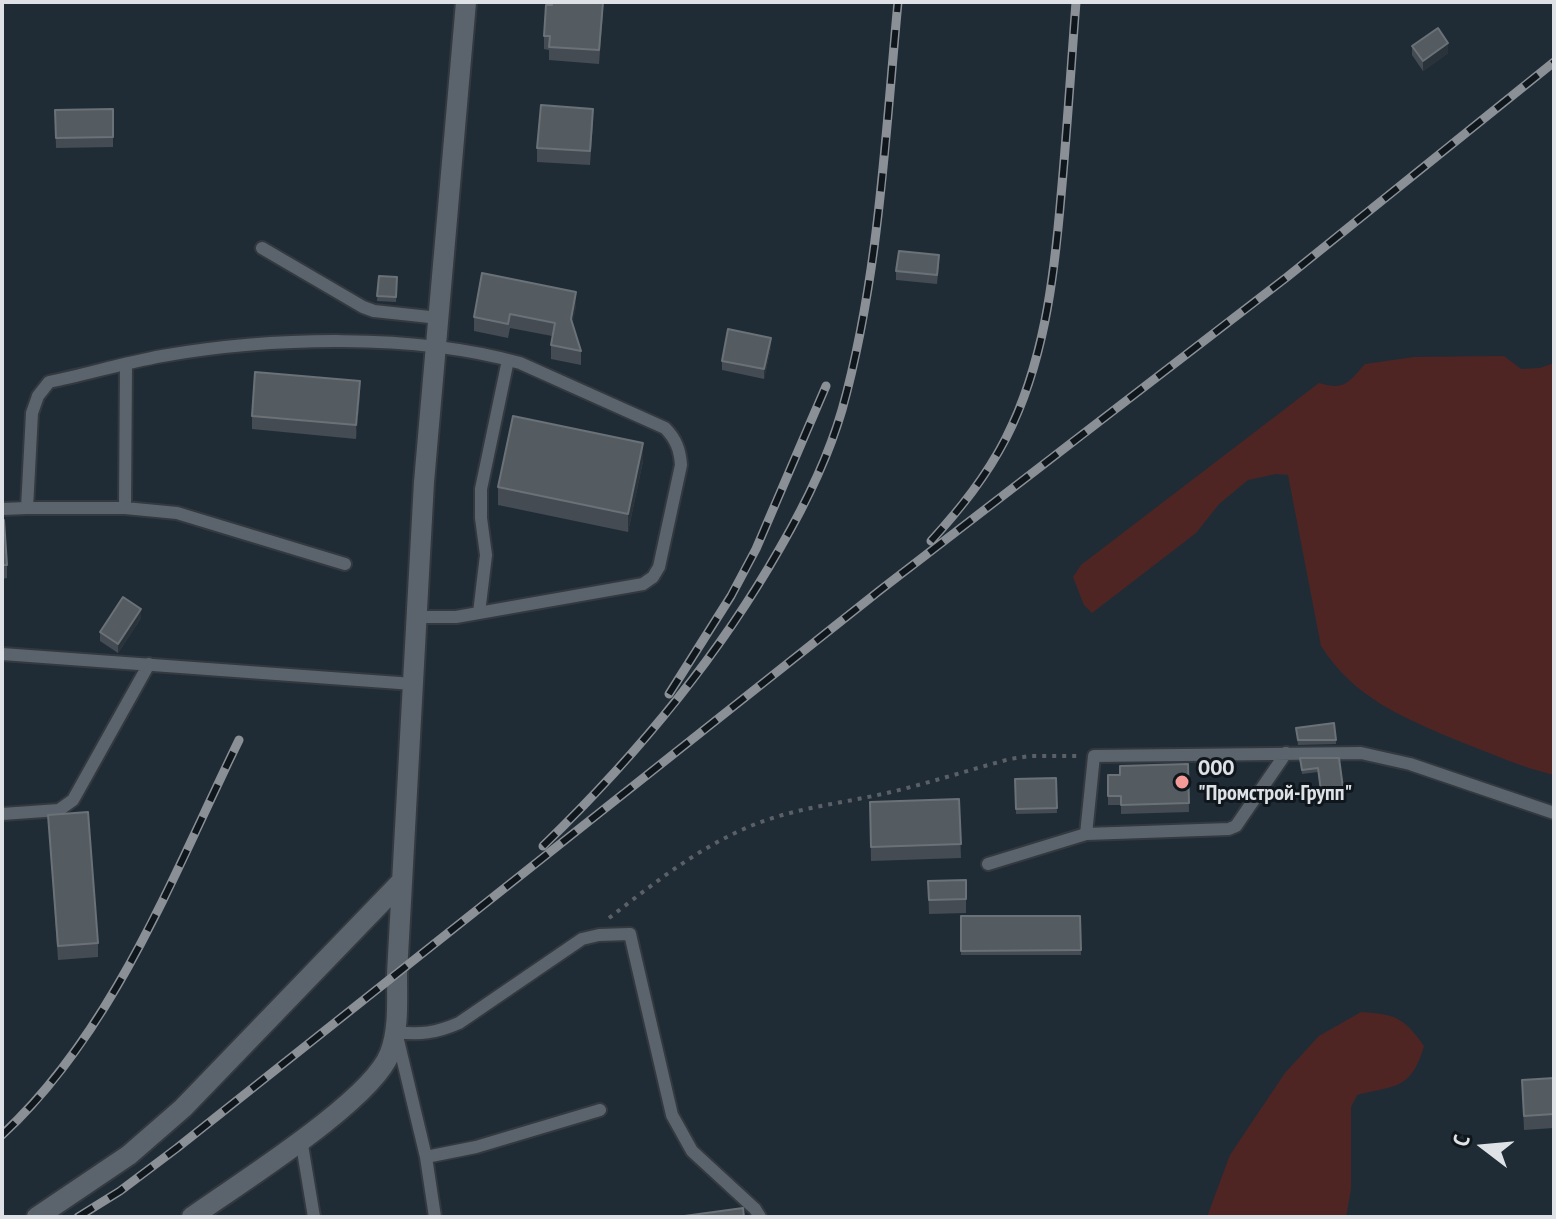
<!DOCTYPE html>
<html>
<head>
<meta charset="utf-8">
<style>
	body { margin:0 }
	#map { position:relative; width:1556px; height:1219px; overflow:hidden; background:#181f26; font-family:"PT Sans Narrow",sans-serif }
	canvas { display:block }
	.frame { position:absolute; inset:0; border:4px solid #dee2e7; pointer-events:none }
	.north { position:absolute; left:1444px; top:1107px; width:80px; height:80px; -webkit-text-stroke:6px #0f161c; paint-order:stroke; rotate:286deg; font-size:22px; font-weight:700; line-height:32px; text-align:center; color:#dee2e7 }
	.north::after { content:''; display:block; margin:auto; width:28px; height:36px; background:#dee2e7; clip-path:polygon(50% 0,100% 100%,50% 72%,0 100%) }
</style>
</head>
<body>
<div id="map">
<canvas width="1556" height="1219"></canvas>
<div class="frame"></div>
<div class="north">С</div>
</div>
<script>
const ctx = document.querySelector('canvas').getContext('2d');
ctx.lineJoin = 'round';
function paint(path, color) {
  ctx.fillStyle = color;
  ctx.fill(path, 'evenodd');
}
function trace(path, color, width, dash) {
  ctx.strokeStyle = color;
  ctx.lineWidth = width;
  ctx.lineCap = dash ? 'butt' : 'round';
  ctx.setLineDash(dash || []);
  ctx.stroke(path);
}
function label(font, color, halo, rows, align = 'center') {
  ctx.font = font + ' "PT Sans Narrow",sans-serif';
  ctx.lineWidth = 6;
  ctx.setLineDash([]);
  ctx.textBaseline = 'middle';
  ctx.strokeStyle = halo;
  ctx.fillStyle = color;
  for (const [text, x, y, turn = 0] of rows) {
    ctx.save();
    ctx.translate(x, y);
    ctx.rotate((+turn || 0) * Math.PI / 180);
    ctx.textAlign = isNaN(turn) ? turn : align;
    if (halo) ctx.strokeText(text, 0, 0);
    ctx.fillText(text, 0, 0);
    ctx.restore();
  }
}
const built = new Path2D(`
	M2,2h1552v1215h-1552z`);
const green = new Path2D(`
	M1504,356l17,13 19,-1 14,-5v412c-33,-8 -62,-21 -93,-33 -57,-24 -106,-43 -140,-96l-33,-171 -12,-1 -28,6 -29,24 -23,29 -104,80 -8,-8 -11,-28 8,-12 238,-182c26,8 30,-1 46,-19l49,-7z
	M1361,1012c35,2 43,6 63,34 -13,44 -28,39 -67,49l-6,12v82l-5,28h-139l23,-62 55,-82 34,-37z`);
const path = new Path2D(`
	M609,918c43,-33 86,-68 137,-90 45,-20 93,-24 141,-35 42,-10 82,-23 123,-34l20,-3h49`);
const service = new Path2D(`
	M262,248l101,59 11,4 65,7
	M27,508h98l52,5 168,51
	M125,508l1,-143
	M2,509l25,-1 5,-95 6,-17 11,-14c38,-8 75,-19 113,-26 109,-19 252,-23 358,7l145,65c11,11 15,22 16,37l-22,102 -6,10 -10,7 -187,33h-39
	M479,613l7,-58 -5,-37v-29l27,-129
	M2,654l411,30
	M2,814l57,-4 14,-10 76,-136
	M1086,834l143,-5 7,-3 50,-73
	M988,864l98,-30 8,-78 267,-3 49,11 144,49
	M301,1139l13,78
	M426,1157l50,-10 124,-37
	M435,1217l-9,-60 -30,-125c24,3 40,1 63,-9l123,-84 17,-4 31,-1 42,181 20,36 63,58 5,8`);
const minor = new Path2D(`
	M37,1217l92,-62 54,-47 219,-227
	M192,1217c46,-33 180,-116 198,-164 9,-24 7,-53 7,-79l27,-492 42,-480`);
const rail = new Path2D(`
	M931,541c29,-32 55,-64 75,-103 38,-75 48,-159 55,-242 6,-64 10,-129 15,-194
	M669,694l62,-98 25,-47 70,-163
	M543,846c92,-89 174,-187 237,-298 25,-43 48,-90 62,-138 37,-133 43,-272 56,-408
	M2,1135c112,-104 171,-260 237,-395
	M78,1217l42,-26 57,-43 702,-557 408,-314 267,-215`);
const wall = new Path2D(`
	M603,13l-4,51 -50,-4v-10l-5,-1v-13z
	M1412,46l36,7 -25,18 -11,-16z
	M113,109v38l-57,1 -1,-38z
	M593,122l-3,43 -53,-3v-14z
	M939,264l-2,20 -41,-4v-9z
	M379,276l18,1 -1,25 -19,-1z
	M576,306l-4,18 9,27v14l-30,-6v-14l1,-9 -42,-8 -2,10 -34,-7v-14z
	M771,347l-7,32 -42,-9v-9z
	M360,395l-4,44 -104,-10v-13z
	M643,461l-15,71 -130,-27v-18z
	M2,520l5,45v13l-5,1z
	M141,618l-23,35 -18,-12v-9z
	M1296,728l40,12v4l-38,1z
	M1300,758h39l4,35 -22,3 -3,-24 -16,2z
	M1188,764l1,48 -68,2v-9h-13v-30h12z
	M1056,778l1,35 -41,1 -1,-35z
	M959,799l2,59 -90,3 -1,-59z
	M48,815l50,128v14l-40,3z
	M966,880v33l-37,1 -1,-33z
	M961,916h119l1,39h-120z
	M1554,1078v50l-30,2 -2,-50z`);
const shadedWall = new Path2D(`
	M1448,43v10l-25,18v-10z
	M576,292v14l-5,27v-14z
	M771,338v9l-7,32v-10z
	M360,381v14l-4,44v-14z
	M643,443v18l-15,71v-18z
	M141,609v9l-23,35v-9z`);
const building = new Path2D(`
	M552,2h51l-4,48 -50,-3 1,-11h-6l2,-31h6z
	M1438,28l10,15 -25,18 -11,-15z
	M541,105l52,4 -3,42 -53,-3z
	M113,109v28l-57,1 -1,-28z
	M899,251l40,4 -2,20 -41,-4z
	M482,273l94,19 -5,27 10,32 -30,-6 4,-22 -45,-9 -2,10 -34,-7z
	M379,276l18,1 -1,20 -19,-1z
	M728,329l43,9 -7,31 -42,-8z
	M255,372l105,9 -4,44 -104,-9z
	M513,416l130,27 -15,71 -130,-27z
	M2,520h2l3,45h-5z
	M123,597l18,12 -23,35 -18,-12z
	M1334,723l2,17h-38l-2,-12z
	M1300,758h39l4,30 -22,3 -3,-23 -16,2z
	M1188,764l1,39 -68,2v-9h-13v-21h12v-9z
	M1056,778l1,30 -41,1 -1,-30z
	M959,799l2,45 -90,3 -1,-45z
	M88,812l10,131 -40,3 -10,-131z
	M966,880v19l-37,1 -1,-19z
	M961,916h119l1,34 -120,1z
	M1554,1078v36l-30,2 -2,-36z
	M743,1208l1,9h-67z`);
const markers = [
	[1182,782,8,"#f59b97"]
];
const poiNames = [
	["ООО",1198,769],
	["\"Промстрой-Групп\"",1198,794]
];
paint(built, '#1f2c36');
paint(green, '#4f2523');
trace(service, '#34393f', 16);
trace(minor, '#34393f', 24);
trace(path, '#5a6066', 4, [4, 6]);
trace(service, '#5b646c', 12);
trace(minor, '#5b646c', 20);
trace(rail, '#8b9096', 9);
trace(rail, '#0f161c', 6, [18]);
paint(wall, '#444b52');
paint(shadedWall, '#2b333a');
paint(building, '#545c62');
trace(building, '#6a7177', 2);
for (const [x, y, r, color] of markers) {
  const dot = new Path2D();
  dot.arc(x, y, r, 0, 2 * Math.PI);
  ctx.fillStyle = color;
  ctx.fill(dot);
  trace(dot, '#0f161c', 3);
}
label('bold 22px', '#dee2e7', '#0f161c', poiNames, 'left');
</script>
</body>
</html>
